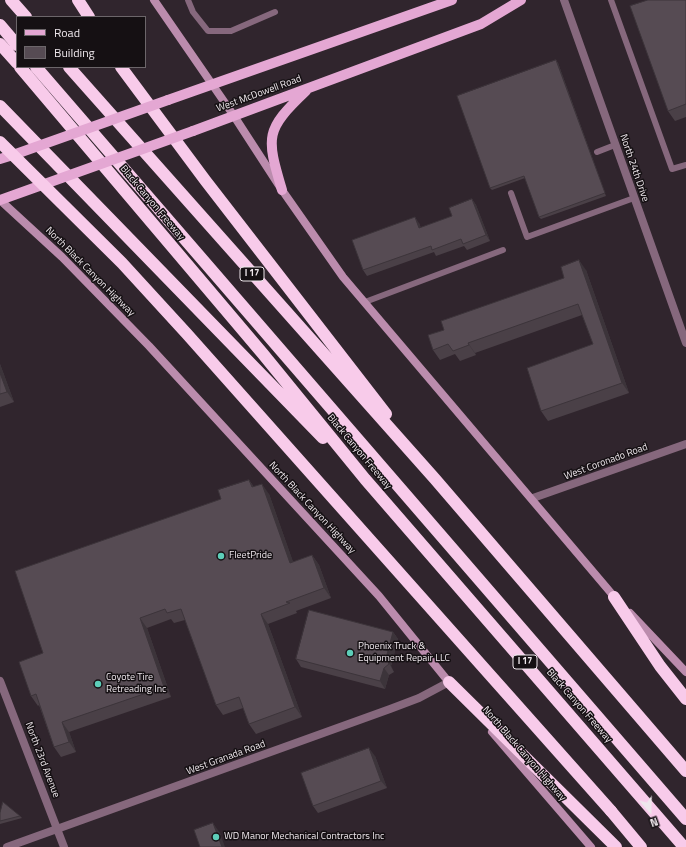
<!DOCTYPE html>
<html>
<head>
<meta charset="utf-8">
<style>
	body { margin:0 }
	#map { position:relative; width:686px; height:847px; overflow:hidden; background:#30252d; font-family:"Titillium Web",sans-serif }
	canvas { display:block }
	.legend { position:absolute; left:16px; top:16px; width:130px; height:52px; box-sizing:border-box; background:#151013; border:1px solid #6c666a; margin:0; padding:5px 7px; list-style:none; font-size:12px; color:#eee7ec }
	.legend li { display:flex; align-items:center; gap:8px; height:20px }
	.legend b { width:20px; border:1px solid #6c666a }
	.north { position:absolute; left:630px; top:791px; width:40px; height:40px; -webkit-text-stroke:3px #151013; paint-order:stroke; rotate:160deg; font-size:11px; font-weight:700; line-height:16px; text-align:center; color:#eee7ec }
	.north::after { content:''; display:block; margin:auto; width:14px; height:18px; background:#eee7ec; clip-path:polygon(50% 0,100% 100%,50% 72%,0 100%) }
</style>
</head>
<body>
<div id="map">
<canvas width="686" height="847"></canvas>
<ul class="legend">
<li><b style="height:5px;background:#e4a7d3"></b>Road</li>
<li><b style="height:11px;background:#564b53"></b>Building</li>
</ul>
<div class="north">N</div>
</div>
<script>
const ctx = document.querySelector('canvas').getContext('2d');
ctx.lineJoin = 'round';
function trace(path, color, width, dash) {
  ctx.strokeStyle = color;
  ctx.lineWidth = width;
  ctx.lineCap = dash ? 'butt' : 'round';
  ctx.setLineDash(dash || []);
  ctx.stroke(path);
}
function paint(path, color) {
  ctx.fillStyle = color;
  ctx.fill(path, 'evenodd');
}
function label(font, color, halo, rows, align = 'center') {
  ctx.font = font + ' "Titillium Web",sans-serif';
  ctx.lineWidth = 3;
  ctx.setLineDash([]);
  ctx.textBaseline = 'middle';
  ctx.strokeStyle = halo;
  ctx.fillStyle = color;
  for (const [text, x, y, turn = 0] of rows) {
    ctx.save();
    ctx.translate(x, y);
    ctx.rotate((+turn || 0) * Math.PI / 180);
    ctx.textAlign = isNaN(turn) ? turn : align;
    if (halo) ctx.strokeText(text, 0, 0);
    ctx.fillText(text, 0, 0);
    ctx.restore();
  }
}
const service = new Path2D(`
	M188,0l5,12 15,19h23l44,-19
	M611,0l61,169 14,-4
	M597,152l18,-7
	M511,193l16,44 107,-39
	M365,302l138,-52`);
const minor = new Path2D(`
	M564,0l122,343
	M533,498l153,-54
	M0,681l64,166
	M7,847l383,-138 29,-11 30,-16`);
const secondary = new Path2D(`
	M154,0l80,116 48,74 61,87 274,323
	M0,200l62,57 87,89 230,250 73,90
	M630,613l56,59
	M492,732l99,115`);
const primary = new Path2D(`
	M168,100l284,-100
	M193,131l288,-107 40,-24
	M0,159l13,-4
	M282,190c-16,-54 -17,-60 24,-99
	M0,200l42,-15`);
const motorway = new Path2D(`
	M11,0l15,17
	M78,0l11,17
	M0,25l17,20
	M0,44l17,19
	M20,67l243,287 102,125 319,368
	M36,67l650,752
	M69,67l366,412 251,292
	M121,67l84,113 181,234
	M0,106l323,332
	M614,597l46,69 26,33
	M449,682l167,165
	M611,811l30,36`);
const primaryBridge = new Path2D(`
	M13,155l155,-55
	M42,185l151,-54`);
const motorwayBridge = new Path2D(`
	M0,142l122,121 65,71 424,477`);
const wall = new Path2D(`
	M686,0v117l-11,4 -7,-10z
	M556,60l2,3 48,133 -65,23 -2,-2 -14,-39 -33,12 -2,-2z
	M472,199l4,6 14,36 -23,9 -3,-4 -28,10 -2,-4 -67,24 -4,-6 56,-47 2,5 31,-12z
	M586,270l43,123 -81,28 -7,-10 52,-67 -11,-29 -107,38 1,2 -16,6 -5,-7 -15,6 -7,-10 11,-20z
	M0,364l14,38 -14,5z
	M249,480l5,7 15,7 24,68 19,-7 7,10 12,33 -35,13 1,2 -29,11 34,93 -46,17 -7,-10 -6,-16 -20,7 -7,-10 -31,-85 -11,3 -3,-4 -24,9 24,69 -102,35 7,20 -15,5 -7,-10 -15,-42 -1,1 -7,-10 12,-43 178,-154z
	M393,632l5,7 -7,27 3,6 -5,3 -4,14 -84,-22 -5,-8z
	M375,756l12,32 -69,25 -5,-7z
	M0,813l20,3 2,2 -22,6z`);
const shadedWall = new Path2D(`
	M556,60l2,3 48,133 -1,-3z
	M472,199l4,6 14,36 -4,-6z
	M415,217l4,6 4,11 -4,-6z
	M579,260l7,10 43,123 -7,-10z
	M468,343l7,10 1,2 -7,-10z
	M0,364l14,38 -7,-10 -7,-19z
	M249,480l7,10 -4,-3z
	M262,484l7,10 28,79 -7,-10z
	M312,555l7,10 12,33 -7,-10z
	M261,614l7,10 34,93 -7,-10z
	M140,618l7,10 24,69 -7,-10z
	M393,632l5,7 -7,27 3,6 -8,-14z
	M384,668l5,7 -4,14 -5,-8z
	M62,722l7,10 7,20 -7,-10z
	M369,748l6,8 12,32 -6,-7z
	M213,823l7,10 5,14h-3z`);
const building = new Path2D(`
	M648,0h38v104l-18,7 -38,-105z
	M556,60l49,133 -66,24 -15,-41 -34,12 -33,-92z
	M472,199l14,36 -23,9 -2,-5 -29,11 -1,-4 -68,24 -11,-30 63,-23 4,11 33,-12 -3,-8z
	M579,260l43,123 -81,28 -14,-43 66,-24 -15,-40 -110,39 1,2 -16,6 -5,-7 -15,6 -5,-15 16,-5 -3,-9 123,-43 -3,-11z
	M0,373l7,19 -7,2z
	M249,480l3,7 10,-3 28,79 22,-8 12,33 -38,14 4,1 -29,11 34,93 -46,17 -10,-27 -23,8 -35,-96 -14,4 -2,-4 -25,9 24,69 -102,35 7,20 -15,5 -18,-53 -5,2 -12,-34 24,-9 -28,-82 206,-72 -3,-9z
	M309,610l84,22 -7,26 3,6 -5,4 -4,13 -84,-22z
	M369,748l12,33 -68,25 -12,-33z
	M3,802l17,14 -20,5v-8z
	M213,823l9,24h-22l-6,-17z`);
const markers = [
	[221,556,4,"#5dceb9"],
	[350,653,4,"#5dceb9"],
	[98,684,4,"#5dceb9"],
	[216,837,4,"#5dceb9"]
];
const shields = [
	[252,274,24],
	[525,662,24]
];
const shieldNames = [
	["I 17",252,274],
	["I 17",525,662]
];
const streetNames = [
	["West McDowell Road",259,94,-20],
	["North 24th Drive",634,168,71],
	["Black Canyon Freeway",152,203,50],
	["North Black Canyon Highway",90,272,45],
	["Black Canyon Freeway",359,452,50],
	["West Coronado Road",606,462,-20],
	["North Black Canyon Highway",312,508,47],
	["Black Canyon Freeway",579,706,49],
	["North Black Canyon Highway",524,754,49],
	["West Granada Road",226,758,-20],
	["North 23rd Avenue",42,760,69]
];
const poiNames = [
	["FleetPride",229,556],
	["Phoenix Truck &",358,647],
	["Equipment Repair LLC",358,659],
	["Coyote Tire",106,678],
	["Retreading Inc",106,690],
	["WD Manor Mechanical Contractors Inc",224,837]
];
trace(service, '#86687d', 6);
trace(minor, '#86687d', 8);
trace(secondary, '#bb8cad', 8);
trace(primary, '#e4a7d3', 10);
trace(motorway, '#f8cbea', 12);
trace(primaryBridge, '#e4a7d3', 10);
trace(motorwayBridge, '#f8cbea', 12);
paint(wall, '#4a4047');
paint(shadedWall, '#3c343a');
paint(building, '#564b53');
trace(building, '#3c343a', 1);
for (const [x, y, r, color] of markers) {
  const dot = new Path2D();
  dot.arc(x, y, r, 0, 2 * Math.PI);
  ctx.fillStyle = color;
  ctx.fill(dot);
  trace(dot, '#151013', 1.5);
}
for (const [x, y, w] of shields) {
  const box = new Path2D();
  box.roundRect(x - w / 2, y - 7, w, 14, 3);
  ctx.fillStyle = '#151013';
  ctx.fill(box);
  trace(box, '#eee7ec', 1);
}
label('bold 9px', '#eee7ec', null, shieldNames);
label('10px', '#eee7ec', '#151013', streetNames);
label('10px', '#eee7ec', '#151013', poiNames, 'left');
</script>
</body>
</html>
